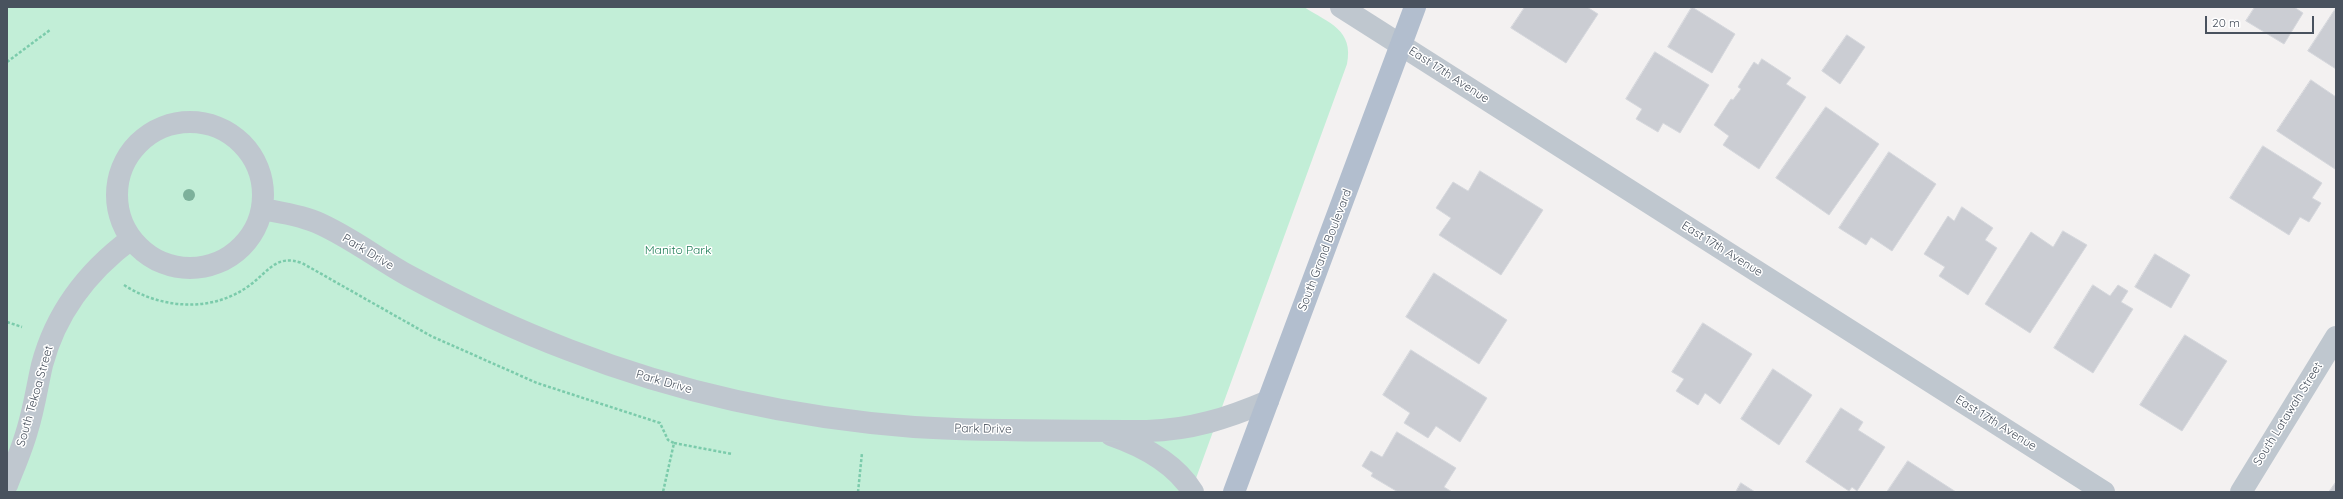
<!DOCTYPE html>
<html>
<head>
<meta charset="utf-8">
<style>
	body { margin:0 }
	#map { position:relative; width:2343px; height:499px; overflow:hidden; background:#f3f1f1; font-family:Quicksand,sans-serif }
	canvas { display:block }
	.frame { position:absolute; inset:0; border:8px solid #49525e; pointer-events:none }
	.scale { position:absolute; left:2205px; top:16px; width:109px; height:18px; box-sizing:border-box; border:2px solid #49525e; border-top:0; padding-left:5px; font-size:12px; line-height:14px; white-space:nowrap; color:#49525e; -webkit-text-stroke:3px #fff; paint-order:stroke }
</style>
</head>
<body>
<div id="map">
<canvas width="2343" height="499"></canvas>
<div class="frame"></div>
<div class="scale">20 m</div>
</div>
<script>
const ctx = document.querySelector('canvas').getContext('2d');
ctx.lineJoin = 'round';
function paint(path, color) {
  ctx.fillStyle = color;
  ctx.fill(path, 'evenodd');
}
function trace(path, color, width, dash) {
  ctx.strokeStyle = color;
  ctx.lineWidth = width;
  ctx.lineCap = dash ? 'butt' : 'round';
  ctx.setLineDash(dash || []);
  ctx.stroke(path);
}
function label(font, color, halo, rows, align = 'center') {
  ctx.font = font + ' Quicksand,sans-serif';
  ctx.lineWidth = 3;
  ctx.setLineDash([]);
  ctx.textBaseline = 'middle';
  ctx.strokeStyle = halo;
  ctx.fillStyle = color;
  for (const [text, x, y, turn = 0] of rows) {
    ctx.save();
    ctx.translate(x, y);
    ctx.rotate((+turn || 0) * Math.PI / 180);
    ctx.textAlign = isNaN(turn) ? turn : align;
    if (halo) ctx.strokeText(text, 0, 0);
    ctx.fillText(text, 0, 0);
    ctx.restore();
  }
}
const green = new Path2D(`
	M7,7h1297c25,16 50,23 43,57l-156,428h-1184z`);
const building = new Path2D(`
	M1525,7h62l11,7 -32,49 -55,-35z
	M1692,7l43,27 -23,39 -44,-26z
	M2255,7h39l9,6 -19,31 -38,-23z
	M2336,8v61l-28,-18z
	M1847,35l18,12 -25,37 -18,-13z
	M1655,52l54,33 -29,48 -17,-10 -5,9 -22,-13 6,-10 -16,-10z
	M1762,59l29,19 -5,6 20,13 -47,72 -36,-24 6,-9 -15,-11 17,-26 2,1 8,-11 -3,-2 16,-25 4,3z
	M2311,80l25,17 -1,72 -58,-38z
	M1826,107l53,37 -50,71 -53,-37z
	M2263,146l59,37 -10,15 9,5 -12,19 -9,-5 -11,18 -59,-37z
	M1889,152l47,32 -44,67 -21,-14 -5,8 -27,-17z
	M1480,171l63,39 -42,65 -62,-40 12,-17 -15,-10 17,-26 15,9z
	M1962,207l31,21 -8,12 12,8 -29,47 -29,-19 6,-9 -21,-13 24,-38 6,5z
	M2063,231l24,14 -57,88 -45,-29 46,-72 22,15z
	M2155,254l35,21 -19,33 -36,-21z
	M1434,273l73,47 -28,44 -73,-47z
	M2093,285l17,11 8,-11 10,6 -7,11 12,7 -40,64 -39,-25z
	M1703,323l49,31 -32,50 -15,-11 -7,12 -22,-14 8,-12 -12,-7z
	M2185,335l42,26 -45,70 -42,-26z
	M1411,350l76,48 -27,44 -24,-16 -8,12 -24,-15 6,-10 -27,-18z
	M1773,369l39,26 -33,50 -38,-26z
	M1841,408l22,14 -5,8 27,17 -28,44 -5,-4 -3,4 -43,-29z
	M1397,432l59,36 -12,19 8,5h-54l-27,-16 2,-3 -11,-7 9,-15 11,6z
	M1908,461l48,31h-69z
	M2336,482v10h-7z
	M1741,483l14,9h-19z`);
const path = new Path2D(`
	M7,62l43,-32
	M124,285c37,24 89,28 126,0 19,-14 26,-31 52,-22l129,73 106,47 123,40 8,17 6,3 -11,49
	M7,322l15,5
	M674,443l58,11
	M858,492l4,-39`);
const minor = new Path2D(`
	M1341,7l763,485
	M117 195a73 73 0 1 1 146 0a73 73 0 1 1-146 0Z
	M262,209c18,3 37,6 54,13 33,14 62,37 93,54 52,28 105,53 160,74 110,43 228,68 345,77 78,5 156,3 233,4 44,-1 81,-13 121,-30
	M1111,435c32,11 64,28 82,57
	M7,485c7,-18 15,-36 20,-54 7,-22 10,-44 15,-66 14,-53 46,-94 89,-126
	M2241,492l95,-155`);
const major = new Path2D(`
	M1234,492l181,-485`);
const trees = [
	[189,195]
];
const streetNames = [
	["East 17th Avenue",1449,75,33],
	["East 17th Avenue",1722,249,32],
	["South Grand Boulevard",1325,250,-69],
	["Park Drive",368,252,31],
	["Park Drive",664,382,16],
	["South Tekoa Street",35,396,-74],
	["South Latawah Street",2288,414,-58],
	["East 17th Avenue",1996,423,32],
	["Park Drive",983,429,1]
];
const parkNames = [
	["Manito Park",678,250]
];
paint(green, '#c2eed7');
paint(building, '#cbcdd3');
trace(building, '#d5d7dc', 1);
trace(path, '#7bcbab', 2.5, [3, 2]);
trace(minor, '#bfc7cf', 22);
trace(major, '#b2bece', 22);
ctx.fillStyle = '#7db19b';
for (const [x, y] of trees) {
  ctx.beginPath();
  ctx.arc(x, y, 6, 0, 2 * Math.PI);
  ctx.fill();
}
label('12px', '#49525e', '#fff', streetNames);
label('12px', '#1c7d55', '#fff', parkNames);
</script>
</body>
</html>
